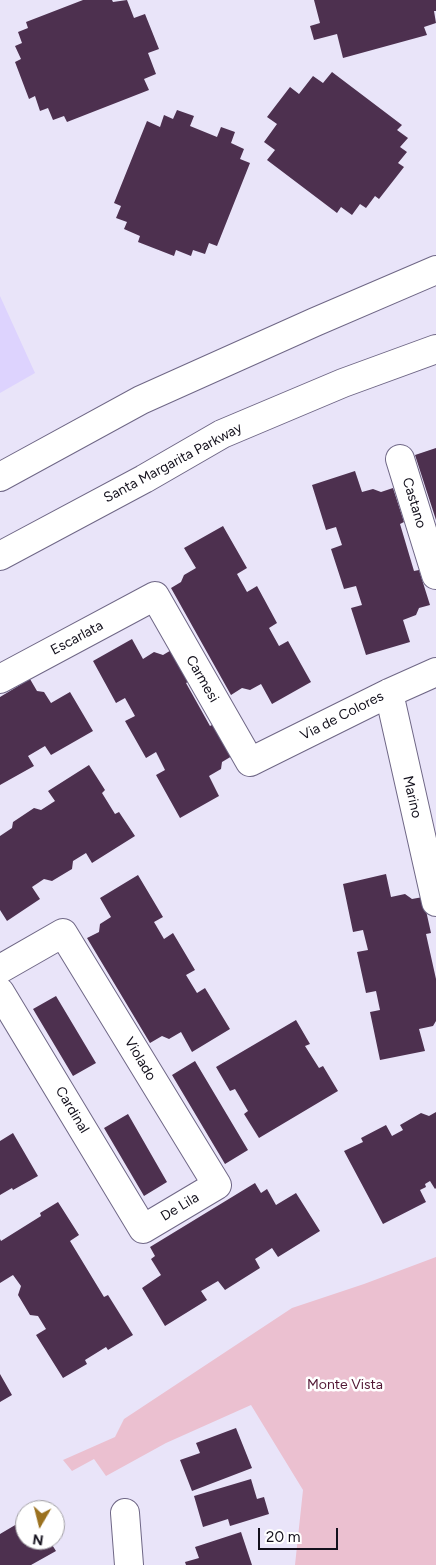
<!DOCTYPE html>
<html>
<head>
<meta charset="utf-8">
<style>
	body { margin:0 }
	#map { position:relative; width:436px; height:1565px; overflow:hidden; background:#e9e4f9; font-family:Figtree,sans-serif }
	canvas { display:block }
	.north { position:absolute; left:15px; top:1500px; width:50px; height:50px; box-sizing:border-box; background:#fff; border:1px solid #a19fa4; border-radius:50%; rotate:188deg; font-size:14px; font-weight:700; line-height:20px; text-align:center; color:#13101c }
	.north::after { content:''; display:block; margin:auto; width:18px; height:22px; background:#9b711f; clip-path:polygon(50% 0,100% 100%,50% 72%,0 100%) }
	.scale { position:absolute; left:258px; top:1528px; width:80px; height:22px; box-sizing:border-box; border:2px solid #13101c; border-top:0; padding-left:6px; font-size:15px; line-height:18px; white-space:nowrap; color:#13101c; -webkit-text-stroke:4px #fff; paint-order:stroke }
</style>
</head>
<body>
<div id="map">
<canvas width="436" height="1565"></canvas>
<div class="north">N</div>
<div class="scale">20 m</div>
</div>
<script>
const ctx = document.querySelector('canvas').getContext('2d');
ctx.lineJoin = 'round';
function paint(path, color) {
  ctx.fillStyle = color;
  ctx.fill(path, 'evenodd');
}
function trace(path, color, width, dash) {
  ctx.strokeStyle = color;
  ctx.lineWidth = width;
  ctx.lineCap = dash ? 'butt' : 'round';
  ctx.setLineDash(dash || []);
  ctx.stroke(path);
}
function label(font, color, halo, rows, align = 'center') {
  ctx.font = font + ' Figtree,sans-serif';
  ctx.lineWidth = 5;
  ctx.setLineDash([]);
  ctx.textBaseline = 'middle';
  ctx.strokeStyle = halo;
  ctx.fillStyle = color;
  for (const [text, x, y, turn = 0] of rows) {
    ctx.save();
    ctx.translate(x, y);
    ctx.rotate((+turn || 0) * Math.PI / 180);
    ctx.textAlign = isNaN(turn) ? turn : align;
    if (halo) ctx.strokeText(text, 0, 0);
    ctx.fillText(text, 0, 0);
    ctx.restore();
  }
}
const built = new Path2D(`
	M0,296l35,77 -35,20z`);
const green = new Path2D(`
	M436,1257v308h-141l8,-75 -52,-85 -85,38 -60,33 -12,-17 -22,12 -9,-11 52,-23 9,-18 168,-111 72,-24z`);
const building = new Path2D(`
	M83,0h29l1,2 14,-2 7,18 11,-4 14,35 -11,4 8,21 -12,5 5,11 -82,32 -3,-6 -11,4 -5,-12 -8,3 -5,-15 -6,3 -14,-37 6,-3 -6,-13 7,-3 -4,-11 10,-4 -2,-6z
	M314,0h122v11h-2l2,12 -12,4 3,8 -84,23 -6,-24 -23,6 -4,-14 10,-3z
	M332,72l70,53 -5,5 11,8 -8,9 7,5 -9,11 6,4 -25,32 -4,-3 -9,12 -6,-4 -8,11 -11,-8 -4,6 -70,-53 8,-10 -11,-8 13,-18 -10,-7 23,-30 9,7 14,-18 10,7z
	M177,110l17,6 -4,10 27,11 4,-10 14,5 -4,11 13,6 -4,10 10,4 -33,83 -8,-3 -4,11 -12,-4 -2,6 -15,-6 -2,6 -36,-14 2,-6 -16,-7 3,-7 -11,-4 5,-12 -7,-3 33,-82 13,6 4,-12 9,4z
	M436,448v72l-21,-65z
	M355,471l7,21 11,-3 8,3 12,-4 11,34 -4,2 14,47 5,-1 11,35 -11,3 -3,7 -13,5 7,22 -44,13 -15,-47 11,-3 -6,-19 -12,3 -13,-40 11,-4 -6,-18 -10,3 -14,-45z
	M223,526l24,42 -10,6 10,18 10,-6 20,37 -8,5 10,18 9,-5 23,41 -39,22 -11,-20 -11,6 -8,-2 -11,7 -60,-107 10,-6 3,-7 12,-7 -12,-20z
	M132,639l11,20 11,-7 9,3 10,-6 17,32 -4,2 24,43 4,-2 18,32 -10,6 -1,7 -12,7 10,20 -39,22 -24,-43 9,-5 -9,-18 -10,6 -21,-37 10,-5 -10,-18 -9,5 -23,-42z
	M30,679l7,12 7,1 7,11 19,-11 23,39 -42,24 -6,-9 -17,10 6,10 -34,19v-88z
	M89,765l16,25 -3,3 13,21 4,-2 16,24 -43,27 -6,-10 -13,8 -1,8 -20,12 -8,-2 -12,8 8,12 -33,22 -7,-11v-74l12,-8 1,-6 21,-14 7,2 14,-9 -7,-10z
	M386,874l5,23 14,-3 7,5 11,-2 8,36 -5,1 10,45v42l-3,5 -14,3 6,22 -45,9 -10,-48 10,-2 -4,-19 -10,2 -9,-41 11,-2 -5,-20 -10,2 -10,-48z
	M138,875l25,42 -9,5 10,17 9,-6 22,37 -9,5 11,18 8,-5 25,41 -38,23 -11,-20 -12,7 -7,-3 -12,7 -63,-105 12,-6 1,-8 11,-7 -11,-19z
	M56,996l40,67 -23,13 -40,-67z
	M296,1020l14,24 -5,2 14,22 4,-2 15,25 -79,47 -15,-24 4,-3 -13,-22 -5,2 -14,-24z
	M195,1061l53,89 -23,14 -53,-89z
	M436,1112v76l-1,1 -5,-8 -5,3 1,3 -6,3 6,12 -43,22 -39,-73 19,-9 -2,-4 25,-13 6,11 11,-6 -3,-5 21,-12 8,3z
	M128,1114l39,68 -23,14 -40,-68z
	M13,1133l25,43 -25,14 -1,-2 -12,7v-54z
	M255,1183l6,10 6,-4 9,16 20,-12 24,38 -42,26 -6,-9 -17,11 5,9 -35,22 -7,-9 -17,10 6,9 -42,26 -23,-38 19,-13 -10,-16 4,-3 -5,-9z
	M58,1202l21,33 -9,6 34,56 4,-2 25,40 -25,15 -2,-3 -21,13 2,4 -24,14 -27,-43 10,-6 -8,-13 -8,-1 -12,-20 3,-9 -8,-11 -13,8v-44l1,2 40,-25 -1,-3z
	M0,1374l12,21 -12,7z
	M236,1428l16,40 -60,23 -12,-31 20,-7 -4,-10z
	M251,1479l6,20 7,-2 5,17 -39,12 -2,-7 -25,8 -9,-31z
	M22,1521l3,6v13h24l7,11 -25,14h-31v-31z
	M241,1532l11,33h-66l-1,-3 14,-4 -4,-11z`);
const street = new Path2D(`
	M400,459l36,116
	M0,679l155,-83 95,166 139,-69 47,-21
	M389,693l47,209
	M0,969l63,-36 154,252 -74,44 -143,-237
	M125,1513l4,52`);
const primary = new Path2D(`
	M0,477l141,-77 174,-78 121,-52
	M0,556l144,-77 78,-45 121,-51 93,-34`);
const streetNames = [
	["Santa Margarita Parkway",173,463,-28],
	["Castano",414,503,73],
	["Escarlata",77,638,-28],
	["Carmesi",202,679,60],
	["Via de Colores",342,716,-27],
	["Marino",412,797,77],
	["Violado",140,1059,59],
	["Cardinal",72,1110,59],
	["De Lila",180,1207,-31]
];
const parkNames = [
	["Monte Vista",345,1385]
];
paint(built, '#ddd3fe');
paint(green, '#ebc0d0');
paint(building, '#4d304f');
trace(street, '#6f6786', 30);
trace(primary, '#6f6786', 30);
trace(street, '#fff', 28);
trace(primary, '#fff', 28);
label('14px', '#13101c', '#fff', streetNames);
label('14px', '#521734', '#fff', parkNames);
</script>
</body>
</html>
